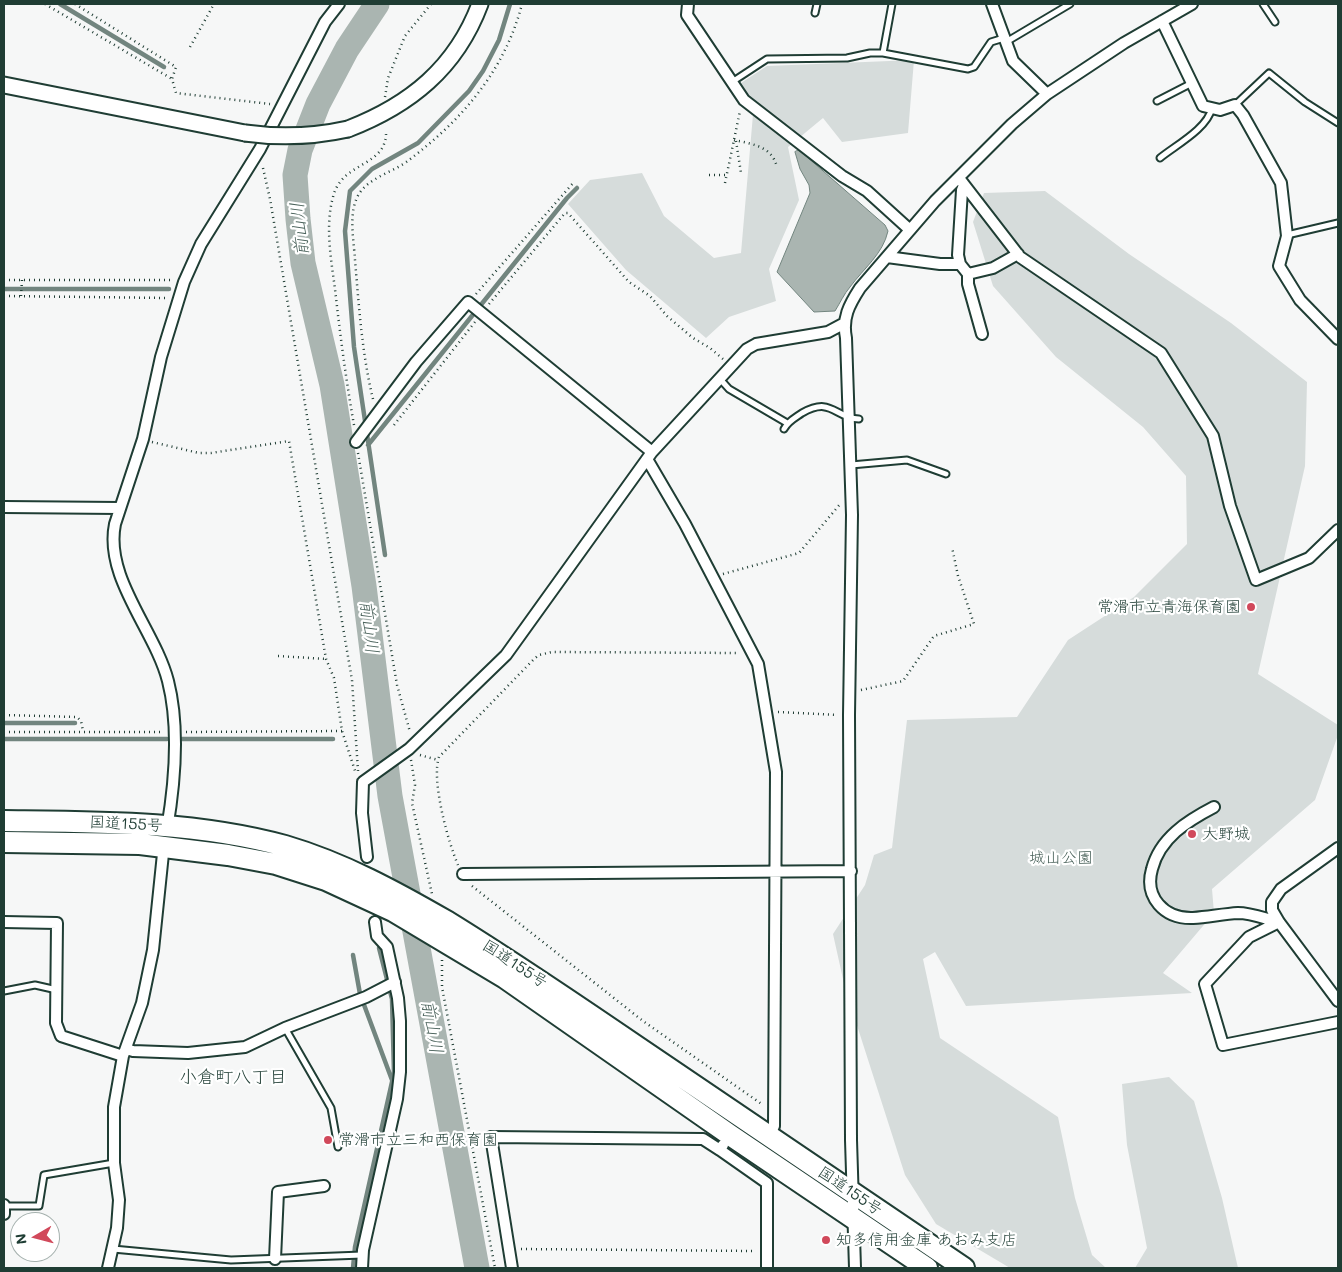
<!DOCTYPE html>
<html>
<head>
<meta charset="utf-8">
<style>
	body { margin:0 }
	#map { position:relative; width:1342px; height:1272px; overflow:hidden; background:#f6f7f7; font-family:Mali,sans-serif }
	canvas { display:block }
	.frame { position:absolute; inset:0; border:5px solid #1f3d34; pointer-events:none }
	.north { position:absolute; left:10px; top:1212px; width:50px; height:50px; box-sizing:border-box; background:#fff; border:1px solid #a5b1ae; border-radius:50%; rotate:262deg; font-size:14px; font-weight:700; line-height:20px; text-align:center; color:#1f3d34 }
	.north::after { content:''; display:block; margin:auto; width:18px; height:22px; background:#d1495b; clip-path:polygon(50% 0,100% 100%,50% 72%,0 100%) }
</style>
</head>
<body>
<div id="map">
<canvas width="1342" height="1272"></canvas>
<div class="frame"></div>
<div class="north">N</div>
</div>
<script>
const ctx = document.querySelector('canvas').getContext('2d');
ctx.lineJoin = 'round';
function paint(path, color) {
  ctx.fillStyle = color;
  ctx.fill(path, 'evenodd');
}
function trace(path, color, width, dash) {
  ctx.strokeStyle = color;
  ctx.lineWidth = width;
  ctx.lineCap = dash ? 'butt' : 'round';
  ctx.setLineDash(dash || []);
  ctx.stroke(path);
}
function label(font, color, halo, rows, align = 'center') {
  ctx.font = font + ' Mali,"Klee One",sans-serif';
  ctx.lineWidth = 4.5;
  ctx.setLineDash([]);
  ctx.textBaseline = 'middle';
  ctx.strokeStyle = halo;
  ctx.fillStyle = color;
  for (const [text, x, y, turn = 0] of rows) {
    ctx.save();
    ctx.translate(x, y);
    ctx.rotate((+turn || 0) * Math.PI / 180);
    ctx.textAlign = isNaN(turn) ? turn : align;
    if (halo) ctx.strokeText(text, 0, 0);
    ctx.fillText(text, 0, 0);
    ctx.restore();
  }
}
const green = new Path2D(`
	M914,60l-6,73 -66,9 -19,-24 -35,29 11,53 -30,69 7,32 -47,16 -23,21 -80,-68 -58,-66 22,-24 52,-7 22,43 50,42 27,-5 13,-150 -13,-20 26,-17z
	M1045,191l84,63 102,69 76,59 -2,84 -47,208 80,51v10l-23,65 -103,89 2,24 -51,60 29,20 -226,13 -31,-54 -12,7 17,79 118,79 17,81 17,57 14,13h-96l-74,-44 -31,-49 -60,-187 -12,-54 32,-49 9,-30 18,-7 15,-128 110,-3 51,-77 66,-43 53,-53 -1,-68 -43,-49 -87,-70 -63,-71 -20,-64 11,-29z
	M1169,1077l25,24 28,97 16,70h-103l12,-20 -20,-103 -5,-61z`);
const water = new Path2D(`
	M799,150l86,75 3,6c-5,23 -24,37 -38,56 -6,7 -10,16 -15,24l-21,1 -37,-40 33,-79 -1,-8 -9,-16 -5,-17z`);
const stream = new Path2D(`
	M60,4l104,63
	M4,289h165
	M368,445l199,-247 10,-10
	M385,555l-31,-208 -9,-116 5,-40 22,-22 46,-26 51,-52 14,-20 16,-31 11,-36
	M4,723h71
	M4,739h163
	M182,739h151
	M353,955l7,39 32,86
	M353,1268l2,-21 39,-174 -2,-74 -13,-51`);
const river = new Path2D(`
	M377,4l-30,45 -29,55 -18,46 -5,25 3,44 5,44 29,122 32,201 26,210 87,472`);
const path = new Path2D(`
	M45,4l127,75
	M75,4l101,63 -4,12 4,14 94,11
	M190,47l24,-43
	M385,97l3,-19 17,-42 26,-32
	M734,140c18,4 38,6 43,27
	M736,141l5,32
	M263,168l7,31 82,481 6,91
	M709,175h18
	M725,183l15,-72
	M4,280h169
	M476,294l98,-112
	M4,296l163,2
	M21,296l1,-16
	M489,304l76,-91h3l61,69 21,14 17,20 26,22 17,10 13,11
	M373,399c-11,-45 -14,-92 -18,-139 -1,-18 -6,-42 1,-60 8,-22 37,-27 53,-40 54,-41 96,-90 113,-156
	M354,425c-8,-45 -14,-91 -19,-136 -4,-30 -10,-63 -2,-92 9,-37 55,-29 53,-67
	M394,425l81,-103
	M152,442l47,11h12l78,-12 37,218 8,19 8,53 14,43
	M358,453l39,232 13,47
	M723,574l76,-21 42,-50
	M278,656l48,3
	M861,690l42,-9 31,-45 40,-12 -16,-48 -6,-29
	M778,712l59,3
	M4,715l73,2 4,4 2,10
	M4,732h159
	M186,732l156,-1
	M420,755l18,5
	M411,760l4,25 -3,18 20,91
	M458,865c-10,-23 -27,-85 -19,-108l95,-98 5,-4 13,-3 187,1
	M472,886l171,135 120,84
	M442,960v27l53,281
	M521,1249l234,2`);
const lane = new Path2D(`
	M1263,4l12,18
	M815,13l2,-9
	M1006,42l64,-38
	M883,53l9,-49
	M732,82l35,-23 80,-1 23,-5h13l85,16 6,-2 17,-25 13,-4
	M1157,101l35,-18
	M1235,105l34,-32 36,29 33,21
	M1160,158c16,-13 47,-29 52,-50
	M1287,235l51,-12
	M720,379l9,10 58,34
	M784,429c4,-8 11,-11 18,-16 30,-17 32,5 57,6
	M851,465l56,-5 39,14
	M4,991l31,-6 22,5
	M285,1028l46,80 7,39
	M4,1206h35l5,-31 70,-12
	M113,1249l118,11 131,-5`);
const street = new Path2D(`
	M688,4l-1,11 57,85 98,76 25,15 43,39
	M992,4l21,57 34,33
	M1162,21l41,85 17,4 15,-5 8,10 38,68 6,53 -8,30 21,34 38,39
	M959,178l61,79 141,96 52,83 17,70 26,74 53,-22 29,-28
	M887,257l53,7h20l-2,-9 4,-65 2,-5
	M960,264l8,10 25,-6 25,-14
	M968,274v10l14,50
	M356,442l60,-80 52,-60 184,150
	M647,459l38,65 73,140 18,108 -2,354 -5,11
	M4,507l115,1
	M1214,807c-27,14 -54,31 -62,62 -8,28 12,50 41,49 15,-1 30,-4 45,-5 13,0 28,6 41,9
	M167,829c8,-47 13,-101 1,-148 -13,-51 -64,-103 -53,-157l28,-85 18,-82 23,-75 17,-38 59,-95 65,-127 14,-18
	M1338,848l-57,41 -9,13v8l7,12 59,79
	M367,857l-5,-44 1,-31 46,-33 97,-94 146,-203 95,-103 9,-5 72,-12 15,-8
	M463,874l388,-3
	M4,922l53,1 -1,100 5,13 62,20
	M1279,922l-30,15 -44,47 18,61 115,-23
	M126,1049l7,2 55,2 57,-6 40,-19 81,-31 29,-15
	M723,1145l-3,5 47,33v85
	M4,1205v9
	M275,1259l3,-67 46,-6
	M108,1268l9,-40 2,-28 -5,-37v-56l9,-51 19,-53 11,-53 11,-106
	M362,1268l1,-18 34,-151 3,-27v-51l-2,-23 -11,-51 -10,-11 -2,-14
	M512,1268l-21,-131 212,2 17,11
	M855,1268l-4,-128 -2,-425 3,-200 -6,-177c-4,-20 3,-33 14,-50l75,-87 77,-77 35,-30 77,-51 68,-39`);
const secondary = new Path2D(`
	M4,85l241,48
	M348,129c62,-24 108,-61 132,-125`);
const highway = new Path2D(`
	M4,821c94,1 190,0 281,25 58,17 111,46 163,76 65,40 128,83 191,126 108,74 217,146 325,220
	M4,842l136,2 88,11 48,9 50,16 67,31 112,67 225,157 197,133`);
const secondaryBridge = new Path2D(`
	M245,133c36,5 67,4 103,-4`);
const markers = [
	[1251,607,5,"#d1495b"],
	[1192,834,5,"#d1495b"],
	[328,1140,5,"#d1495b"],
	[826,1240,5,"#d1495b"]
];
const poiNames = [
	["常滑市立青海保育園",1241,607,"right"],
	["大野城",1202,834],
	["常滑市立三和西保育園",338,1140],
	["知多信用金庫 あおみ支店",836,1240]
];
const streetNames = [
	["国道155号",126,824,3],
	["国道155号",515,964,33],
	["国道155号",850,1191,34]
];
const parkNames = [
	["城山公園",1061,858]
];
const waterNames = [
	["前山川",300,229,-96],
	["前山川",369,627,83],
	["前山川",432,1027,80]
];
const neighbourhoodNames = [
	["小倉町八丁目",233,1077]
];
paint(green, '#d6dcdb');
paint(water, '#aab5b1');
trace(water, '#72857f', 1);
trace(stream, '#72857f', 4.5);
trace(river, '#aab5b1', 25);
trace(lane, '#1f3d34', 9);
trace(street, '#1f3d34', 14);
trace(secondary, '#1f3d34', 19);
trace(highway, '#1f3d34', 24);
trace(path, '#1f3d34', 2.5, [1, 4]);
trace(lane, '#fff', 5);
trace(street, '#fff', 10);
trace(secondary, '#fff', 15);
trace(highway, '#fff', 20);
trace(secondaryBridge, '#1f3d34', 19, []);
trace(secondaryBridge, '#fff', 15);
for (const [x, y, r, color] of markers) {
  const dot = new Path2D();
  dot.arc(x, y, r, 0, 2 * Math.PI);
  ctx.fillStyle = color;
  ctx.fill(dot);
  trace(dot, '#fff', 2);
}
label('16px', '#1f3d34', '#fff', poiNames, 'left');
label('16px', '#1f3d34', '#fff', streetNames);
label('16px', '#445d55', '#fff', parkNames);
label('italic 18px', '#49615a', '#fff', waterNames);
label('18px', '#1f3d34', '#fff', neighbourhoodNames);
</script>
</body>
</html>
